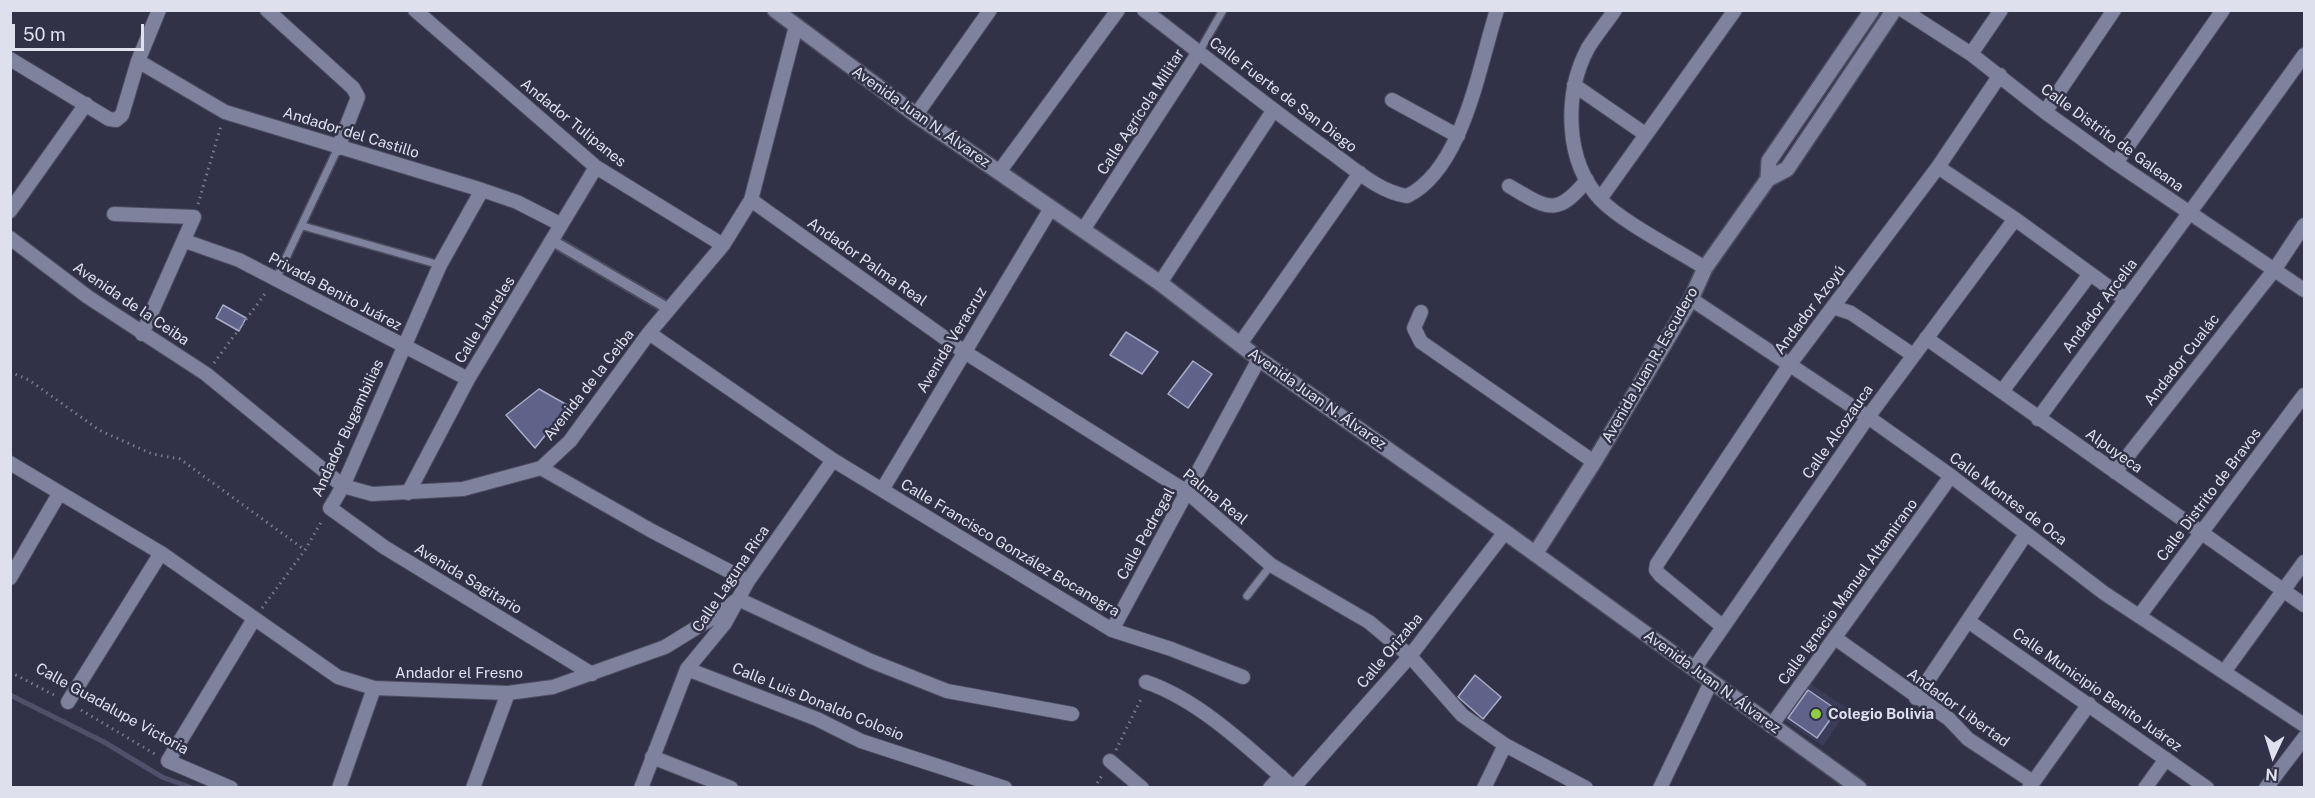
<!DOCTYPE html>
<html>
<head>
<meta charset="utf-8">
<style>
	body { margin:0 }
	#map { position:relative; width:2315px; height:798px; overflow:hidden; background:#313248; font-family:"Public Sans",sans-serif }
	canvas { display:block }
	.frame { position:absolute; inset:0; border:12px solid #dee0ee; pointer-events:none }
	.north { position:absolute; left:2243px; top:726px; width:60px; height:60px; -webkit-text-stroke:4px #313248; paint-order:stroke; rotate:184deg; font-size:16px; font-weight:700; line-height:24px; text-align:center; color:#dee0ee }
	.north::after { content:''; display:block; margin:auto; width:21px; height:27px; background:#dee0ee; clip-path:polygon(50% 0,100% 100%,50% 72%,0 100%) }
	.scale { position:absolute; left:12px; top:24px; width:132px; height:27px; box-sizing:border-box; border:3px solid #dee0ee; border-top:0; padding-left:8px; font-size:18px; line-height:21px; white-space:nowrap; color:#dee0ee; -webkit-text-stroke:4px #313248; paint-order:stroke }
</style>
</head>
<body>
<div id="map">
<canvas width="2315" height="798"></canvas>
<div class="frame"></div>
<div class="north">N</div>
<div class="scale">50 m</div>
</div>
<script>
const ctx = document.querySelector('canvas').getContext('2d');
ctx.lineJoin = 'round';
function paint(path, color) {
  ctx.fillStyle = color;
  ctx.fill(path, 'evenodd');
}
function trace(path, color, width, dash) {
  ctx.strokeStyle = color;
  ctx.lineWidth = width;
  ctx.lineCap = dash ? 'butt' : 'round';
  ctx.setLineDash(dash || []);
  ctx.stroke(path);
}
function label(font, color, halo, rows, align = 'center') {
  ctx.font = font + ' "Public Sans",sans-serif';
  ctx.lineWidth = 5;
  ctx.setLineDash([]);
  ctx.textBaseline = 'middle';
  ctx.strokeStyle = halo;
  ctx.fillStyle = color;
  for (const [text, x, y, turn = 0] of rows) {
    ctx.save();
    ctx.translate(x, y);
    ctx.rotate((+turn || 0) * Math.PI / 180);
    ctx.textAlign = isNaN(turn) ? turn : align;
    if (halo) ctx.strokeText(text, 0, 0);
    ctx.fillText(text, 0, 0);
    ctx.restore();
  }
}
const built = new Path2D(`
	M1808,682l40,27 -25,37 -40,-27z`);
const stream = new Path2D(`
	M10,695l94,47 58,35 30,11`);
const building = new Path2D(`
	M223,305l23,13 -7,13 -23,-13z
	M1126,332l32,20 -16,22 -32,-19z
	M1193,361l19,13 -24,34 -20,-14z
	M539,389l30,17 -34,42 -29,-33z
	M1475,675l26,22 -18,22 -25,-22z
	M1808,690l29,20 -20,28 -29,-20z`);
const path = new Path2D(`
	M198,204l23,-78
	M214,363l53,-72
	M10,372l19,8 70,50 53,24 28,5 125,91
	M262,608l43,-58 18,-31
	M10,672l44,23
	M81,710l74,44
	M1116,750l26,-53
	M1094,788l9,-14`);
const service = new Path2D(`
	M1199,52l24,-42
	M303,226l137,39
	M276,279l62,-131
	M1247,596l24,-31`);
const pedestrian = new Path2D(`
	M553,241l116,68`);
const minor = new Path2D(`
	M267,10l86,78 5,9 -20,51
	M415,10l181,157 127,78
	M1144,10c62,47 121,95 184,140 23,16 50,42 79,46 56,-27 72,-130 90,-186
	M1615,10c-9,13 -19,25 -27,38 -24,45 -24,113 13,152 21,22 76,50 104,68
	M1903,10l68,44 74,58 71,51 188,127
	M1971,54l30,-44
	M10,59l99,60 7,1 6,-5 16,-54 21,-51
	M138,61l87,51 257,78 35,12 43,22
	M1574,85l71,49
	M1392,100l66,36
	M2045,112l69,-102
	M916,115l74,-105
	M2116,163l107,-153
	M1938,167l77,52 110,80
	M999,172l119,-162
	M1509,186c38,22 47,32 78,-6
	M482,190l-42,75 -97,221 -13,22 54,39 208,127
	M1600,199l135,-189
	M751,200l212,151 224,141 84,73 98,57 41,34 52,59 43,30 81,43
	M10,211l76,-107
	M114,214l80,3 -52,117
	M1083,230l116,-178
	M10,238l78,59 118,77 137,112 29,8 91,-5 78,-21 29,-27 79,-108 74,-88 28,-45 45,-174
	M185,241l54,19 229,119
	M1160,283l113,-172
	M1691,299l177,118 83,59 153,117 200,132
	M1833,307l18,6 62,42
	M1421,312l-7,16 7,14 173,120
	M649,333l184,127 279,170 59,19 72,28
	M1926,338l378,267
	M1240,344l120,-171
	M2003,390l87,-116
	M2038,419c89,-122 179,-242 266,-364
	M10,463l151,90 177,124 36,11 134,5 45,-6 112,-40 52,-32 21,-16 133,62 76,30 125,23
	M541,468l111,63 96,50
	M2115,472l160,-203 29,-44
	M882,490l169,-282
	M408,493l60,-114 128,-212
	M10,578l49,-84
	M2140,615l164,-220
	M1968,621l239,167
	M1722,626l-62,-51 -4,-5 1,-6 133,-200 148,-197 62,-92
	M1112,630l147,-271
	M1835,638l114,81 19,20 65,43
	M687,669l130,50 44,22 144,47
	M1694,669l174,-252 147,-198
	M2224,672l80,-110
	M1146,682c54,18 106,69 148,106
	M1916,698l110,-164
	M68,702l93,-149
	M1771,726l180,-250
	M652,757l79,31
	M1110,761l32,27
	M1294,787l116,-131 95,-124
	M231,788l-63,-27 86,-142
	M339,788l35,-100
	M473,788l35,-95
	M641,788l46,-119 38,-46 23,-42 85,-121
	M1270,788l11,-12
	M1484,788l21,-43
	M1660,788l51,-106
	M2029,788l60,-84
	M2145,788l21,-29
	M2266,788l38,-50`);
const secondary = new Path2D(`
	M775,10l141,105 244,168 99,76 246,173 354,256
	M1768,179l1,-18 103,-151
	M1535,554l59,-92 97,-163 14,-31 63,-89 19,-10 107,-159`);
const markers = [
	[1816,714,6,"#90cd41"]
];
const streetNames = [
	["Calle Fuerte de San Diego",1283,95,37],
	["Calle Agrícola Militar",1141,112,-57],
	["Avenida Juan N. Álvarez",921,117,35],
	["Andador Tulipanes",573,123,39],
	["Andador del Castillo",351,133,17],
	["Calle Distrito de Galeana",2112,138,36],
	["Andador Palma Real",867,262,35],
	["Privada Benito Juárez",335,292,28],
	["Avenida de la Ceiba",131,304,34],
	["Andador Arcelia",2100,306,-53],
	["Andador Azoyú",1810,310,-53],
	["Calle Laureles",485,320,-58],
	["Avenida Veracruz",952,340,-59],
	["Andador Cualác",2182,360,-52],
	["Avenida Juan R. Escudero",1650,365,-60],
	["Avenida de la Ceiba",589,385,-52],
	["Avenida Juan N. Álvarez",1317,399,35],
	["Andador Bugambilias",348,428,-65],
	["Calle Alcozauca",1838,432,-55],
	["Alpuyeca",2114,451,35],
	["Calle Distrito de Bravos",2209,495,-53],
	["Palma Real",1215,497,39],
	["Calle Montes de Oca",2008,499,37],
	["Calle Pedregal",1146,534,-61],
	["Calle Francisco González Bocanegra",1010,548,31],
	["Avenida Sagitario",468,579,31],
	["Calle Laguna Rica",731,579,-56],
	["Calle Ignacio Manuel Altamirano",1848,592,-54],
	["Calle Orizaba",1390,651,-50],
	["Andador el Fresno",459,673],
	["Avenida Juan N. Álvarez",1712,682,36],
	["Calle Municipio Benito Juárez",2097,690,35],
	["Calle Luis Donaldo Colosio",818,702,22],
	["Andador Libertad",1958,708,36],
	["Calle Guadalupe Victoria",112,709,29]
];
const poiNames = [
	["Colegio Bolivia",1828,714]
];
paint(built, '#3a3c58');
trace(stream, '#51506b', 5);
paint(building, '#5f6389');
trace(building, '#a9acc7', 1.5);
trace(service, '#4c4d60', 10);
trace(pedestrian, '#4c4d60', 14);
trace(minor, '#4c4d60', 16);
trace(secondary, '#4c4d60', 18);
trace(path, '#797a8d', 3, [1.5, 4.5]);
trace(service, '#7f829c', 7);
trace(pedestrian, '#7f829c', 10);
trace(minor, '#7f829c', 14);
trace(secondary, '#7f829c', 15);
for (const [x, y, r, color] of markers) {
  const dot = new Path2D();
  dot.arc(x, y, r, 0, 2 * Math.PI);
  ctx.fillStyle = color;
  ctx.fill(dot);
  trace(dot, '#313248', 2);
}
label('15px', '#dee0ee', '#313248', streetNames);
label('bold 15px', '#dee0ee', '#313248', poiNames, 'left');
</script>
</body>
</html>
